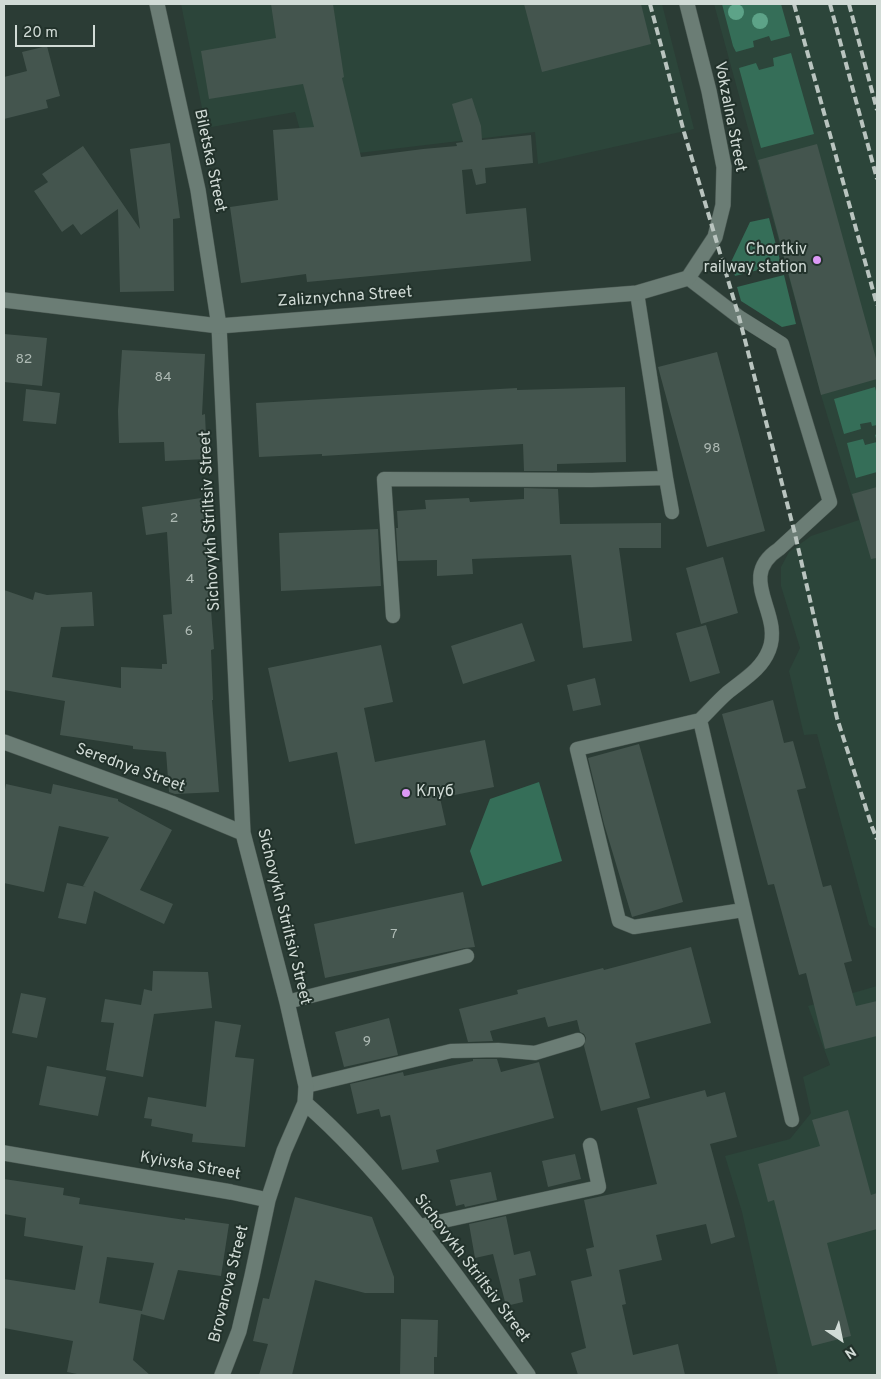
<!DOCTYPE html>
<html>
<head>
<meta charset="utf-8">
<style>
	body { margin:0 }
	#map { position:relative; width:881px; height:1379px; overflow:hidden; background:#2b3c35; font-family:Overpass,sans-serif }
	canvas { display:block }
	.frame { position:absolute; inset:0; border:5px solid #d1dbd6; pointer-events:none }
	.north { position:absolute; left:816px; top:1314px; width:50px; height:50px; -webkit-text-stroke:4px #22322b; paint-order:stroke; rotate:146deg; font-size:14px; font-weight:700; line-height:20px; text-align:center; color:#d1dbd6 }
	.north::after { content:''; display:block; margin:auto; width:18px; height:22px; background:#d1dbd6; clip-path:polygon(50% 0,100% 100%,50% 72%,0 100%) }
	.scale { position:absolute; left:15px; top:25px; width:80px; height:22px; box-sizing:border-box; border:2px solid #d1dbd6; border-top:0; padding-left:6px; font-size:15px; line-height:18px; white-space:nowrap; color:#d1dbd6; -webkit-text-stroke:4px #22322b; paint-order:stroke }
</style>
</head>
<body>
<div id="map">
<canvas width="881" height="1379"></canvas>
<div class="frame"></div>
<div class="north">N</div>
<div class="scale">20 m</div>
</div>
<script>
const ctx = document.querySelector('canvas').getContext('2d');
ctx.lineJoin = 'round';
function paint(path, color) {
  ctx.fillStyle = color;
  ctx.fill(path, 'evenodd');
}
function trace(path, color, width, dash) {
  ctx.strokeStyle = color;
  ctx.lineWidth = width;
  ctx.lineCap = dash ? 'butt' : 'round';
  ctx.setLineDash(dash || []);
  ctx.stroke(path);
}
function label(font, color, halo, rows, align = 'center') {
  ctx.font = font + ' Overpass,sans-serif';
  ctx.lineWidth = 4;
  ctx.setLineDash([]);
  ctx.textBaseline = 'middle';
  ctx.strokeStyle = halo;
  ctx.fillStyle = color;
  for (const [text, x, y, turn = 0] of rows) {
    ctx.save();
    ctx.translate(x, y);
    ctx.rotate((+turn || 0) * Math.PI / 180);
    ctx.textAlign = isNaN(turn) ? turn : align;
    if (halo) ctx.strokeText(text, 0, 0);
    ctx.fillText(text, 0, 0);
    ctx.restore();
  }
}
const built = new Path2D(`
	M181,4h481l32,125 -156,35 -3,-32 -227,27 -13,-47 -89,16z
	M714,4h163v925l-8,-4 -52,-191 -13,1 -15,-64 11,-23 -19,-62v-19l8,-15 22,-16 48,-16 -38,-125z
	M877,986v389h-99l-36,-163 -17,-56 65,-17 21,-26 -8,-36 27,-12 -22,-59z`);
const green = new Path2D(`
	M722,4h59l9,32 -19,5 -2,-5 -16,5 1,6 -18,5 -3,-6z
	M791,53l23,81 -53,14 -22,-80 17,-5 3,7 15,-4 -1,-8z
	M769,218l12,46 -46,12 -4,-14 19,-40z
	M784,275l12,49 -14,3 -41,-26 -4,-14z
	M875,387l2,8v30l-5,1 -1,-4 -11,2 1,5 -17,5 -10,-35z
	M877,434v38l-21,6 -9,-35 16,-4 2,6 12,-3 -2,-7z
	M539,782l23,79 -80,25 -12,-35 20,-52z`);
const building = new Path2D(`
	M271,4h62l11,73 -2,1 19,79 62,-8 34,-3 -1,-3 7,-1 -11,-38 20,-6 9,28 1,14 49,-5 2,28 -48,5 1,15 -10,2 -4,-16 -10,1 4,44 60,-6 5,53 -224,21 -1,-8 -65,9 -11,-76 48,-7 -5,-70 41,-3 -11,-43 -94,15 -8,-48 75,-13z
	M524,4h117l10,40 -109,28z
	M47,46l13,50 -14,4 2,8 -44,11v-42l23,-6 -5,-19z
	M170,143l10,75 -7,1 1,72 -54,1 -2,-83 -37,26 -8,-11 -11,8 -28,-41 14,-9 -6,-8 41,-28 57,83 -10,-80z
	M817,144l60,218v17l-56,16 -63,-235z
	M4,334l43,4 -5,48 -38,-4z
	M122,350l83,4 -3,61 3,-1 2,45 -42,2 -1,-19 -45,1 -1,-32z
	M717,352l48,179 -58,16 -49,-180z
	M625,387l1,75 -69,2v7h-33l-1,-27 -201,12v-2l-63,3 -3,-54 261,-15v2z
	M26,389l34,4 -4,31 -33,-3z
	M877,487v71l-6,1 -19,-65z
	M524,488l34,1 2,35 101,-1v25h-42l13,93 -49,7 -12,-93 -99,4 1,15 -36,2v-16l-39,1 -2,-33h2l-1,-17 29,-2 -1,-9 44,-2 1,4 54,-3z
	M201,498l9,59v40l4,52 -3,1 2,50h-1l7,92 -44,2 -6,-2 -3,-40 -33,-3v-3l-73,-11 5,-34 -61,-11v-100l29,10 2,-8 12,3 45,-3 2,34 -33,1 -9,50 69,11v-21l41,2v-5h5l-4,-49 9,-1 -5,-82 -21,3 -4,-28z
	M378,529l3,57 -100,5 -2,-58z
	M723,557l15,56 -37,11 -15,-56z
	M522,623l13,38 -72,23 -12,-38z
	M706,625l14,48 -30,9 -14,-49z
	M381,645l12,57 -29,6 11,54 110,-22 9,47 -54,11 6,27 -91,19 -18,-92 -48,10 -21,-94z
	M595,678l6,27 -28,6 -6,-26z
	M773,700l11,43 9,-2 13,47 -9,2 26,97 8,-2 21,76 -8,2 12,43 21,-5v35l-52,13 -19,-76 -7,2 -25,-91 -6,1 -46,-171z
	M639,744l44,158 -51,15 -28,-93 -16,-66z
	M6,784l45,10 2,-10 65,15v2l54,29 -32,60 33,14 -9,20 -70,-33 -8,33 -28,-6 9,-35 19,4 -3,-1 26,-49 -50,-11 -15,66 -40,-9v-87z
	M463,892l12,55 -10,1 -140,30 -11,-54z
	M691,947l20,76 -76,20 15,55 -49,13 -17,-65 2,-8 -2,-4 -4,-2 -3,-12 -29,7 -3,-10 -55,14 3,10 -25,1 -9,-33 59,-15 -1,-4 86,-22 1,2z
	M153,971l55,1 4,36 -58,6 -11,63 -37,-7 8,-47 -13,-1 4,-23 36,6 3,-16 8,2z
	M21,993l25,5 -9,40 -25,-5z
	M389,1018l9,37 -54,12 -9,-35z
	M215,1021l26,4 -6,32 19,2 -9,88 -53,-5 1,-8 -42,-8 1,-7 -8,-1 4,-21 58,10z
	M473,1059h24l4,13 38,-10 15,56 -118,32 3,12 -37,8 -12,-55 -9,2 -2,-8 -22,5 -7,-30 53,-12 1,4 69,-15z
	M47,1066l59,11 -8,39 -59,-11z
	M705,1090l2,7 18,-5 12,45 -27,7 25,93 -24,7 -5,-20 -50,11 6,25 -43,10 7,34 -4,1 11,50 45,-11 7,31h-107l-7,-22 15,-5 -15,-67 21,-5 -6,-27 8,-2 -10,-47 73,-16 -20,-76z
	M848,1110l23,85 6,-2v36l-50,14 24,93 -39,10 -38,-146 -6,2 -10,-38 62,-18 -8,-26z
	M575,1154l6,25 -33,8 -6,-26z
	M491,1172l6,28 -32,7 -1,-3 -8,2 -6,-26z
	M4,1179l60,9 -1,7 17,3 -1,6 106,16v-2l44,6 -8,52 -43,-6 -14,50 -23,-6 -8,46 17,15h-68l-15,-3 6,-31 -69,-13v-49l71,11 8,-44 -59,-10 2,-18 -22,-4zM107,1257l47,6 -12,48 -43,-8z
	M295,1197l77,20 22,60v16h-29l-50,-13 -23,95h-33l9,-31 -15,-3 10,-43 6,1z
	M506,1216l8,39 16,-4 6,24 -17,4 4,23 -17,4 -13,-52 -18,4 -6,-34z
	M401,1319l37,1 -1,37h-3v18h-34z`);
const service = new Path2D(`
	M688,278l51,39 43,27 48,158 -51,47c-44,29 5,64 -10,101 -8,20 -25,29 -42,43 -9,8 -18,18 -27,27l92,400
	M666,478l6,34
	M393,616l-9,-137 208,1 74,-2 -29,-185
	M700,720l-123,29 42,172 15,6 109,-17
	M287,1002l180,-46
	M306,1086l145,-35 47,-1 37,3 43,-13
	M420,1226l179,-39 -9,-42`);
const minor = new Path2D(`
	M4,742l167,61 72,30
	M305,1103c89,78 154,177 223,272
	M4,1153l227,39 37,8 16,-49 21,-48 1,-17 -19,-84 -44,-169 -24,-507
	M222,1375l17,-44 13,-55 16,-76`);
const tertiary = new Path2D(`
	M157,4l41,186 21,136
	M4,300l215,26 418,-33 51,-15 27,-41 8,-32 1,-38 -15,-76 -22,-87`);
const rail = new Path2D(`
	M650,4l34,128 55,185 56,217 42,184 35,109 5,12
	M794,4l83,301
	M830,4l47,175
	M849,4l28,106`);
const trees = [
	[736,12],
	[760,21]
];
const markers = [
	[817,260,5,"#dc99f5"],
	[406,793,5,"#dc99f5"]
];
const numberNames = [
	["82",24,360],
	["84",163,378],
	["98",712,449],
	["2",174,519],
	["4",190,580],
	["6",189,632],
	["7",394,935],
	["9",367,1042]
];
const streetNames = [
	["Vokzalna Street",729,117,79],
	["Biletska Street",209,161,78],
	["Zaliznychna Street",345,298,-4],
	["Sichovykh Striltsiv Street",211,521,-93],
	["Serednya Street",130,769,20],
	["Sichovykh Striltsiv Street",283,917,76],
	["Kyivska Street",190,1167,10],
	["Sichovykh Striltsiv Street",471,1269,53],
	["Brovarova Street",230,1284,-76]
];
const poiNames = [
	["Chortkiv",807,251],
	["railway station",807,269],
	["Клуб",416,793,"left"]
];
paint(built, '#2c453a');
paint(green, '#356e58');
paint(building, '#44554e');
trace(service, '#4c5a54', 15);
trace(minor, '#4c5a54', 16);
trace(tertiary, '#4c5a54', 16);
trace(service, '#6b7d75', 14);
trace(minor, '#6b7d75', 15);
trace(tertiary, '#6b7d75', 15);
trace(rail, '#b9c4bf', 4, [8, 4]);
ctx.fillStyle = '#5da388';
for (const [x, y] of trees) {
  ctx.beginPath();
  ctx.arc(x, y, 8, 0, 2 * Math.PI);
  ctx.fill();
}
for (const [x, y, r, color] of markers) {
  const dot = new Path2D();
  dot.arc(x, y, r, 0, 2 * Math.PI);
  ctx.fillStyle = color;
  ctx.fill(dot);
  trace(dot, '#22322b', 2);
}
label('14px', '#aebab4', null, numberNames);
label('16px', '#d1dbd6', '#22322b', streetNames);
label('16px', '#d1dbd6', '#22322b', poiNames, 'right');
</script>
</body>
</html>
